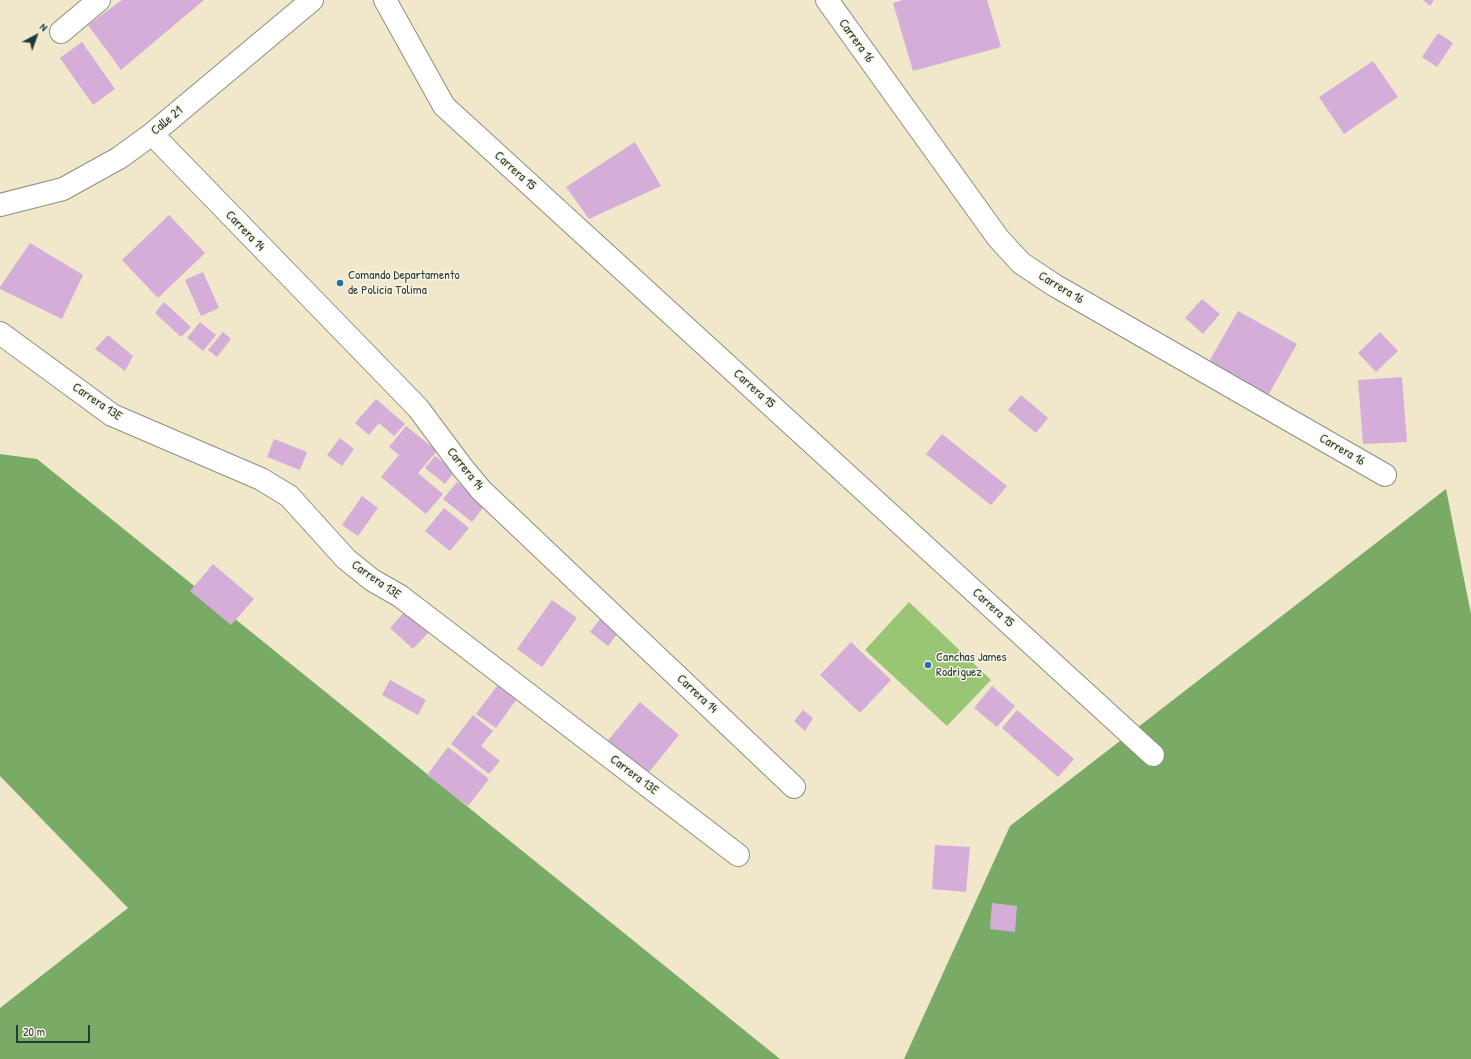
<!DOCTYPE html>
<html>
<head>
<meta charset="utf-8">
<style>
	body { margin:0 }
	#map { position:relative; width:1471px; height:1059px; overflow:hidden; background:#f1e7cb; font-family:"Patrick Hand",sans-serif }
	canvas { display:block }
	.north { position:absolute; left:16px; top:16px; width:40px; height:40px; -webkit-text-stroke:3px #fcf5e5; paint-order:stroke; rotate:41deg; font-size:11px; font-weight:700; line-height:16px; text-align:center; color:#1f3d34 }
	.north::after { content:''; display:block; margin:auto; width:14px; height:18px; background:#1f3d34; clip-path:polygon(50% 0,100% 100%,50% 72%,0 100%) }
	.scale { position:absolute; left:16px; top:1025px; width:74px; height:18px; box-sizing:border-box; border:2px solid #1f3d34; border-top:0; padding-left:5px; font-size:12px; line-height:14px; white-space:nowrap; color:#1f3d34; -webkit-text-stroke:3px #fcf5e5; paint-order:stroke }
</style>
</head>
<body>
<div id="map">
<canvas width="1471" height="1059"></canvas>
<div class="north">N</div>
<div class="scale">20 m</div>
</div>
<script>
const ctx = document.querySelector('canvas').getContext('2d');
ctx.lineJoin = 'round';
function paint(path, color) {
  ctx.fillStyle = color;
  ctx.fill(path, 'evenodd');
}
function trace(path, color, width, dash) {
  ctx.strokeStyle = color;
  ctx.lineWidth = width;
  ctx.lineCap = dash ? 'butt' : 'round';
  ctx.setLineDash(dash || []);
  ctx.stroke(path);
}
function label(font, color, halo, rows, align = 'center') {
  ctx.font = font + ' "Patrick Hand",sans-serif';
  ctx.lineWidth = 3;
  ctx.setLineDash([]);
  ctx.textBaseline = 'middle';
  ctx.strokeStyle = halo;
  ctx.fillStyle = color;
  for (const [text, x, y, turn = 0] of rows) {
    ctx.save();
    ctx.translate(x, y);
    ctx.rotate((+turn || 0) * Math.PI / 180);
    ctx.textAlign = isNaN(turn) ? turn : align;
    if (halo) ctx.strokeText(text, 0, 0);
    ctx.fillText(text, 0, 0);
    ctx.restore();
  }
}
const green = new Path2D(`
	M909,602l82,78 -44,46 -82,-76z`);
const forest = new Path2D(`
	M0,454l37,5 743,600h-780v-51l128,-100 -128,-132z
	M1446,489l25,125v445h-567l106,-233z`);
const building = new Path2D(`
	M122,0h82l-83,70 -33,-45z
	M903,0h84l14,47 -88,24 -20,-68z
	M1423,0h11l-4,6z
	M1438,33l15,10 -16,24 -15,-10z
	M82,42l33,47 -22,16 -33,-47z
	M1373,61l25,36 -54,37 -25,-37z
	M635,142l26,44 -72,33 -23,-32z
	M169,215l36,38 -47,45 -36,-38z
	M30,243l53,32 -21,44 -62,-30v-2z
	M203,272l16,36 -18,8 -16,-36z
	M1202,299l18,15 -17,20 -18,-16z
	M164,302l27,25 -10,10 -26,-24z
	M1238,311l59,33 -31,55 -59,-34z
	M200,322l16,13 -13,16 -16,-13z
	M223,332l8,7 -14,18 -9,-7z
	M1380,332l18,19 -22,21 -18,-19z
	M108,335l25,21 -8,15 -30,-22z
	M1402,377l5,65 -44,2 -5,-64z
	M1021,395l27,23 -12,15 -28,-23z
	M376,399l29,25 -11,12 -15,-13 -10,12 -14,-12z
	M406,426l31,25 -19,22 25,21 -17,20 -45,-37 18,-22 -10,-8z
	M942,434l65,52 -16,19 -65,-51z
	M340,438l14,11 -12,17 -15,-11z
	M274,439l33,13 -7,18 -33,-13z
	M435,456l20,15 -10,13 -20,-16z
	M457,482l28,23 -13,17 -29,-23z
	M362,496l16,12 -20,28 -16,-11z
	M444,508l25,20 -19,23 -25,-20z
	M213,564l41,35 -23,26 -41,-34z
	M552,600l25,18 -35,49 -25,-18z
	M405,611l24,21 -16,17 -23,-21z
	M600,619l18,14 -10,13 -18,-14z
	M851,642l40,38 -31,33 -40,-38z
	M390,680l36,20 -8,15 -36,-20z
	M500,682l19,14 -23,32 -20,-14z
	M992,686l23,20 -18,21 -23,-19z
	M640,702l39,33 -34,42 -40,-33z
	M803,710l10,8 -8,13 -11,-10z
	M1017,710l57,49 -16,18 -56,-49z
	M473,715l20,16 -12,15 19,15 -11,13 -38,-30z
	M448,747l41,32 -21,27 -41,-31z
	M935,845l35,2 -4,45 -34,-3z
	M992,903l25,3 -2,26 -25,-3z`);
const minor = new Path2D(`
	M385,0l59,106 709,649
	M827,0l171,238 23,25 33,22 331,190
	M61,32l38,-32
	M152,134l266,274 44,59 19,23 313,297
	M0,333l112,82 149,64 28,17 57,63 26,21 28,16 338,259`);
const tertiary = new Path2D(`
	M0,205l63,-16 56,-31 33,-24 160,-134`);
const markers = [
	[340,283,4,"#1f6fb2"],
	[928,665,4,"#1f6fb2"]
];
const streetNames = [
	["Carrera 16",856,41,54],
	["Calle 21",167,121,-40],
	["Carrera 15",515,171,42],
	["Carrera 14",245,231,46],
	["Carrera 16",1061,288,31],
	["Carrera 15",754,389,42],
	["Carrera 13E",97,402,34],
	["Carrera 16",1342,450,30],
	["Carrera 14",465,469,51],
	["Carrera 13E",376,580,35],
	["Carrera 15",993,608,42],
	["Carrera 14",697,694,43],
	["Carrera 13E",634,775,37]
];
const poiNames = [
	["Comando Departamento",348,276],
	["de Policia Tolima",348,291],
	["Canchas James",936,658],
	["Rodriguez",936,673]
];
paint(green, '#98c674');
paint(forest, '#7aab66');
paint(building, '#d4aed8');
trace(minor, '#889280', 24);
trace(tertiary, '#889280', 24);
trace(minor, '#fff', 22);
trace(tertiary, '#fff', 22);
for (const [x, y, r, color] of markers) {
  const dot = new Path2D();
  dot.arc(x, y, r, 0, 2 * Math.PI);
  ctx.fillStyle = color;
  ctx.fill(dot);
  trace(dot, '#fcf5e5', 1.5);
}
label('13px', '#1f3d34', '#fcf5e5', streetNames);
label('13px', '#1f3d34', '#fcf5e5', poiNames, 'left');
</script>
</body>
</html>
